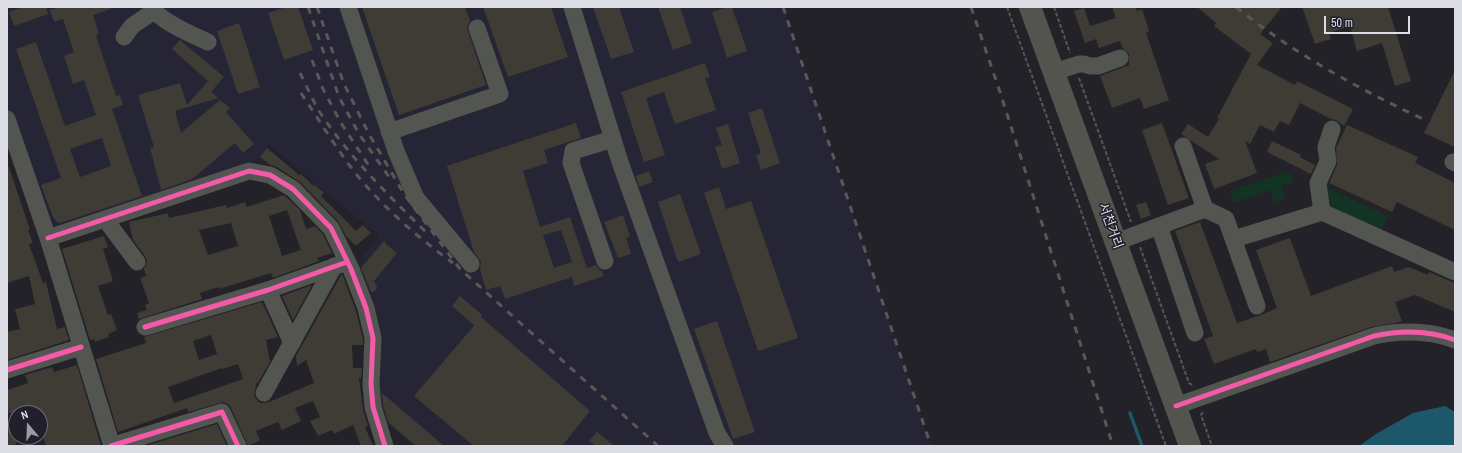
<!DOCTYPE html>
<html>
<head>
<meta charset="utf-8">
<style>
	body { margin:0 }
	#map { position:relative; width:1462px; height:453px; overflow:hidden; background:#222228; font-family:"Archivo Narrow",sans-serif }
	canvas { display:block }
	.frame { position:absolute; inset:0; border:8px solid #dddde5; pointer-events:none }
	.north { position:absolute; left:8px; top:405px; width:40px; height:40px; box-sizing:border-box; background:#201f2b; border:1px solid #6c6b75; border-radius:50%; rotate:341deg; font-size:11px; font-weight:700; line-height:16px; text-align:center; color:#dddde5 }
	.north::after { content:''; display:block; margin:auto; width:14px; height:18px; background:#9c9ca3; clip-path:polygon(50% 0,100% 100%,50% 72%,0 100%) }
	.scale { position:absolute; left:1324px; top:16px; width:86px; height:18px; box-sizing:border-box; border:2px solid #dddde5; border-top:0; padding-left:5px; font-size:12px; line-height:14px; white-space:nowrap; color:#dddde5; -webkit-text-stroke:3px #201f2b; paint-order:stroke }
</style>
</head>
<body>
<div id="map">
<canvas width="1462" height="453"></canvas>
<div class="frame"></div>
<div class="north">N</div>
<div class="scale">50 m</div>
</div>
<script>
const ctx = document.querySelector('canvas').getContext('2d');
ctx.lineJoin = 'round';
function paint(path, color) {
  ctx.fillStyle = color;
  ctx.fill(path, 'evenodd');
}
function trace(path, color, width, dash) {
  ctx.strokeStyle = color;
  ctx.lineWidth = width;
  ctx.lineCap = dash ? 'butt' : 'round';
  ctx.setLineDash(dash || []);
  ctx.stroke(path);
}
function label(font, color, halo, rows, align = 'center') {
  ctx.font = font + ' "Archivo Narrow","Noto Sans KR",sans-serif';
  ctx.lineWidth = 3;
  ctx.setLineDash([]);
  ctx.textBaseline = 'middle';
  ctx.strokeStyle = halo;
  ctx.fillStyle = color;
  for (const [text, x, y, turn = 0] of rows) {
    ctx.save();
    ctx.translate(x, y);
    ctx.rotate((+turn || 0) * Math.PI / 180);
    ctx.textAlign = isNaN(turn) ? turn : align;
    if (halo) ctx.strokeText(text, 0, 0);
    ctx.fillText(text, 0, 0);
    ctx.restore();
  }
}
const built = new Path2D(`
	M7,7h776l148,439h-518l-31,-26 -28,-152 25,-32 -110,-91 -14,17 5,4 -208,64 -45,-91z`);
const green = new Path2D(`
	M1285,172l7,3 2,7 -13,4 4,13 -10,4 -5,-13 -36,13 -4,-12z
	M1328,188l60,28 -8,17 -46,-22 -8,-20z`);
const water = new Path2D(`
	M1445,406l10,6v34h-96l17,-12 37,-21z`);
const stream = new Path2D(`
	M1130,413l12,33`);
const building = new Path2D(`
	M23,7h23l2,7 -34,12 -5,-14z
	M60,7h50l1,2 -18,6 6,19 -3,2 20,60 4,-1 3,10 -11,4 30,87 -82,27 -4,-2 -3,-4 -12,-32 20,-7 -45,-129 20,-7 29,84 31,-11 -12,-35 -11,4 -9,-28 10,-4 -11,-33 -9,3 -4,-12zM102,138l9,28 -31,11 -10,-28z
	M286,7h12l15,43 -29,10 -16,-47z
	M362,7h103l5,14 -3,5 1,5 18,54 -87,30z
	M483,7h68l17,50 -60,20z
	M593,7h26l15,45 -23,7z
	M658,7h22l12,36 -19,7z
	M728,7h4l15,44 -20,7 -15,-46z
	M1112,7h23l2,4 5,-2 7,22 -3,2 23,67 -25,9 -4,-11 -28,10 -12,-32 29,-11v-11l-6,-5 -3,-8 -21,7 -3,-9 -11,4 -11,-32 10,-3 6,18 26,-8z
	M1197,7h85l-22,27 13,9 -16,22 38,20 2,-4 56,28 -9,17 -8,-6 -5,-1 -31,-16 -11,22 -9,-4 -6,11 -14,-7 -10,19 -5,-3 12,32 -43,16 -9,-25 14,-5 -38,-25 7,-10 20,13 11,-18 -2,-1 34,-64 -37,-28 2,-3z
	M1302,7h86l23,74 -16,5 -13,-43 -25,8 -7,-25 -21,7 2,6 -16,5z
	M239,23l21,64 -22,7 -21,-63z
	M180,40l44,37 -13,15 7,6 -43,13 6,22 39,-33 10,8 -4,4 28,32 -11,9 -8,-10 -43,36 -31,11 -11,-42 4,-1 -16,-52 42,-12 7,22 21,-24 -36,-32z
	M705,63l5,14 -5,1 11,32 -41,14 -11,-32 -18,6 19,57 -21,7 -23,-70z
	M1455,70v77l-31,-14z
	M762,108l18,55 -19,7 -5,-15 5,-2 -13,-40z
	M576,123l5,15 -37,12 4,13 -25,8 17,56 30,-10 17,51 9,-3 3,4 3,2 2,5 -30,10 -2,-9 -67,22 -5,-13 -14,4 -6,-21 1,-7 -7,-10 -27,-86zM561,230l11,32 -18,6 -11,-33z
	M1162,123l27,75 -21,7 -26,-75z
	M728,124l12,39 -18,6 -7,-22 7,-2 -6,-17z
	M1347,125l71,32 -3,6 40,20v47l-58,-28 -5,10 -63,-29 8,-18 -1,-17z
	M1272,141l29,14 -1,2 15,8 -4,9 -44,-22z
	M267,148l32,27 2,-1 13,12 1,-1 9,8 -3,3 35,35 7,-6 8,8 -13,11 -3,1 -9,-9 -8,-15 -38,-39 -25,-16 -5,-1 -10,-8z
	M7,167h2l21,63h-2l5,13 -4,1 14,39 3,-1 11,47 8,-2 4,13 -62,20v-28l13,-3 -5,-20 20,-5 -6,-28 -22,7z
	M649,171l4,11 -14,5 -3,-11z
	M719,187l7,22 25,-8 47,137 -40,13 -54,-158z
	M680,194l21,60 -23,8 -20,-60z
	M284,195l16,15 6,19 9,-3 8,8 9,19 -15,5 2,3 -46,17 -2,-5 -52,16v-2l-19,6 2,6 -63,20 -2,-6 10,-3 -2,-5 4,-2 -9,-25 6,-2 -2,-7 3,-8 -2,-5 -12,-16 -4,-18 39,-9 1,5 57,-13 1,3 18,-6 2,5zM287,210l14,40 -19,6 -13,-40zM231,223l7,23 -30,9 -9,-25z
	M1146,202l5,13 -10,4 -5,-14z
	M623,215l7,21 -4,2 5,16 -13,4 -14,-36z
	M1200,222l37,101 24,-8 16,-7 -21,-58 34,-12 21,58 81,-30 2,6 15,-5 19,8 1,-3 26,11v29l-40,-17 -20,7 7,19 -6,2 -25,4 -101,35 -4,-13 -9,3 -1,-3 -42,15 -10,-25 9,-3 -38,-105z
	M104,236l4,11 -5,2 10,32 -15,5 10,29 3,-1 6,16 -9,4 1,3 -14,5 -1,-3 -4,1 -28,-91z
	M385,240v3l12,10 -23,28 3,6 -2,4 -4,1 -10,-24z
	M342,274l14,37 7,28v6h-11l1,23h9l-1,10h-2l4,32 5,16 -3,1 8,19h-12l-8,-21 -19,9 -2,-4 -14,6 -8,-15 10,-4 -7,-16 -18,7 6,13 -19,9 -4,-8 -22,9 4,9 -12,6 -17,-38 -3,-4 -5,-2 -35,10 -1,-4 -69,24 -22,-73 50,-16 -2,-6 118,-35 16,35 -12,3 4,22 -12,21h-3l1,3 -2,8 1,4 4,4 3,1 7,-1 45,-19 -8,-23 -9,6 -1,-10 45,-81zM211,335l6,19 -18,6 -6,-19zM238,364l5,15 -69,24 -6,-16 54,-19 1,1z
	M312,285l-19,35 -11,-24z
	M460,296l22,19 -1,2 109,94 -28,35h-88l-60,-50 59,-69 1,-2 -22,-19z
	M717,321l38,111 -22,7 -39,-110z
	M77,365l24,81h-55l-6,-19v-17l-9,3h-22l-2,-5v-18l21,-7 -3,-8 27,-8 2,5z
	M382,393l62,53h-28l-28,-24 -5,-17z
	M16,421v25h-9v-23z
	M217,424l10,22h-82z
	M597,432l17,14h-18l-7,-5z`);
const path = new Path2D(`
	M1007,7l159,439
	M1054,7l16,46
	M1079,78l52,144
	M1140,247l49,136 5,3
	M1203,412l-2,3 11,31`);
const minor = new Path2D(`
	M152,7c8,15 41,28 56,35
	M348,7l48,144 20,47 55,66
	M572,7l48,155 97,271 8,13
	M124,37l8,-11 22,-15
	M1054,72l25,-8h5l6,2h8l22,-8
	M7,119l41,119 64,208
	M389,132l111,-38 -23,-66
	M1183,146l22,63
	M1453,162l2,1
	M1322,212l-4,-29 10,-22 -2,-14 6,-18
	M105,219l32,43
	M1159,226l36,107
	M48,238l201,-67 21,4 23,14 38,39 20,41 15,39 7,30 -2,46 2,23 12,39
	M1234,239l88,-27 133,60
	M1116,242l89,-33 21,10 31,87
	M605,261l-34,-98 2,-12 40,-12
	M268,290l24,53
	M145,327l123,-37 79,-28
	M7,370l74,-23
	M264,393l70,-127
	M1176,406l198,-70c28,-6 54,-6 81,4
	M111,446l111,-34 16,34`);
const major = new Path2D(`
	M1030,7l160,439`);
const rail = new Path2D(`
	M308,7l31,90 20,37 30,43
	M317,7l27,77 25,50 35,60 56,75 198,177
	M783,7l148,439
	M971,7l29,85 113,354
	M1236,7c57,46 121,81 187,112
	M312,60l11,29 18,34 30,46
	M300,73c6,12 12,26 19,38 30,46 71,86 111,125
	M301,93c18,27 35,55 55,81 28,34 61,63 97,89`);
const cycleway = new Path2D(`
	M48,238l201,-67 21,4 23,14 38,39 20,41 15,39 7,30 -2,46 2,23 12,39
	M145,327l123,-37 79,-28
	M7,370l74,-23
	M1176,406l198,-70c28,-6 54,-6 81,4
	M111,446l111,-34 16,34`);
const streetNames = [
	["서천거리",1110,226,70]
];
paint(built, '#262535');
paint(green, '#133425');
paint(water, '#1d586a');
trace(stream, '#1d586a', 3.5);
paint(building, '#3f3b35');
trace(path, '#565755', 2, [4, 2]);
trace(minor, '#535551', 17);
trace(major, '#52544d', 22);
trace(rail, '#575857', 3, [7, 7]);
trace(cycleway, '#f35aa7', 5);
label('13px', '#dddde5', '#201f2b', streetNames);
</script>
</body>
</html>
